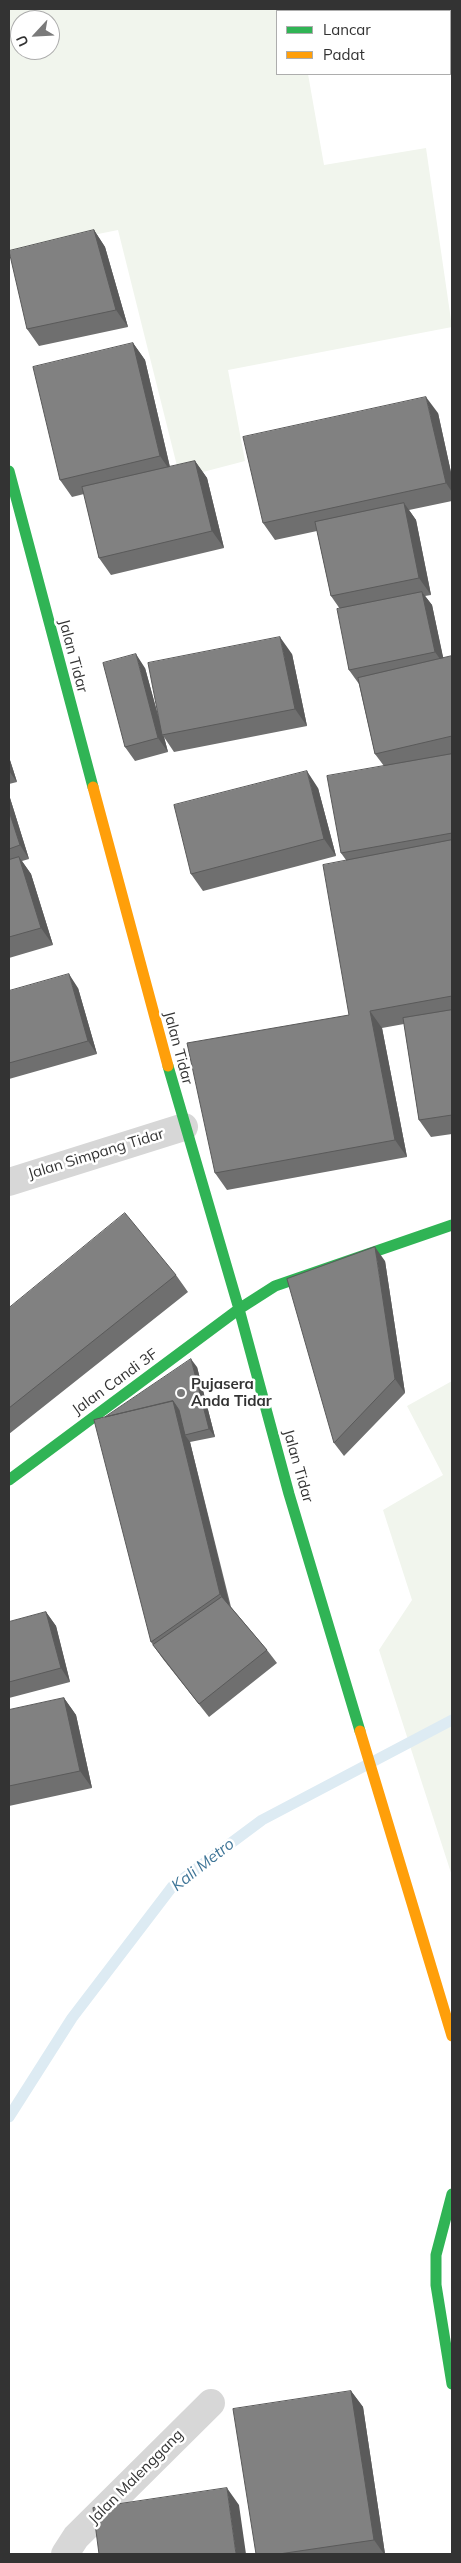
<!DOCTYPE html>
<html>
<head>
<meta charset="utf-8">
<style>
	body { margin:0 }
	#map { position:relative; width:461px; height:2563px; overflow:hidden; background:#fff; font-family:Mulish,sans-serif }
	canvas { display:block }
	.frame { position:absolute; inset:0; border:10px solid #333; pointer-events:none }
	.legend { position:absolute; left:276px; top:10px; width:175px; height:65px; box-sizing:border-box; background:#fff; border:1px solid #adadad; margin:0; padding:6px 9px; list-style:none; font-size:15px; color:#333 }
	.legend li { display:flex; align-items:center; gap:10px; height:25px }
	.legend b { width:25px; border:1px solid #adadad }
	.north { position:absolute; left:10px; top:10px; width:50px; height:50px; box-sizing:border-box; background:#fff; border:1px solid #adadad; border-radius:50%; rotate:245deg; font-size:14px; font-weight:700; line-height:20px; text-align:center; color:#333 }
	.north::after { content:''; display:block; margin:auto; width:18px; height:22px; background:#7a7a7a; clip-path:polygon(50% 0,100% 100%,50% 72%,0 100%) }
</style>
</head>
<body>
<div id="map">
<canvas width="461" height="2563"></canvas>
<div class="frame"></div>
<ul class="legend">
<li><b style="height:6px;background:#30b455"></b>Lancar</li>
<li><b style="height:6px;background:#ff9f0a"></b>Padat</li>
</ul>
<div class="north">U</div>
</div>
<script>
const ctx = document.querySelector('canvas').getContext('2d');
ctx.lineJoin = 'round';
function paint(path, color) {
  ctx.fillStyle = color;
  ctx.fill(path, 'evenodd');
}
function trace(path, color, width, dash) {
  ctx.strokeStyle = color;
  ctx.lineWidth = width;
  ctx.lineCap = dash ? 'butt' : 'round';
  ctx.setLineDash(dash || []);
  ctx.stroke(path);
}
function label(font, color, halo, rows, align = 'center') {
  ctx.font = font + ' Mulish,sans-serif';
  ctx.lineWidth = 5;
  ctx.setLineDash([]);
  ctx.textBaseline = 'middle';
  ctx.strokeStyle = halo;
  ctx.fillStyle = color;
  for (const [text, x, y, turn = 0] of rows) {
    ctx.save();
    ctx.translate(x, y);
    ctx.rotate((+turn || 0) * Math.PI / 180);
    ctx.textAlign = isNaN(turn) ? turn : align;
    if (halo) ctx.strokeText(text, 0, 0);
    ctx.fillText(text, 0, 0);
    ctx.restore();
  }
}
const green = new Path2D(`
	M9,9h287v2h-19v63h31l16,91 102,-17 26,179 -224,43 17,91 -65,17 -62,-248 -109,22zM20,20h30v30h-30z
	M452,1381v495l-73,-226 33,-50 -29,-90 60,-35 -36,-69z`);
const stream = new Path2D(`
	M9,2117l63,-99 100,-131 90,-67 190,-100`);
const street = new Path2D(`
	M9,1182l175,-55
	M65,2554l11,-17 135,-134`);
const fast = new Path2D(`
	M9,471l84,316
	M168,1066l71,243 50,185 71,237
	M9,1480l230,-171 36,-23 177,-61
	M452,2194l-16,61v30l16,99`);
const slow = new Path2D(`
	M93,787l75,279
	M360,1731l92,305`);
const wall = new Path2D(`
	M94,230l11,17 23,80 -89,19 -12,-17z
	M133,343l12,17 25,107 25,-6 12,17 17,70 -113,27 -12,-17 -15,-64 -12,3 -12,-17z
	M438,413l14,64v24l-43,9 7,10 15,75 -6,1 7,9 11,53 9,-2v478l-21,3 -12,-17 -15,-96 -22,4 25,129 -180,33 -12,-17 134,-158 -3,-155 -5,-7 43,-87 -9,-12 -16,-70 -10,-14 -9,-61 -9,-13 -14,-65 -42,9 -12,-17z
	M292,654l15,72 -133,26 -10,-15 4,15 -33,9 -10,-14 20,-79 15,54z
	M9,757l8,25 -8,2z
	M318,788l18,68 -133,35 -12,-17z
	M9,796l1,2 19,61 -7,2 9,13 22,71 -44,13z
	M78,988l19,66 -88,25v-88z
	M385,1261l20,132 -61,63 -10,-13z
	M176,1275l12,17 -179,142v-126z
	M197,1367l18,70 -25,5 41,165 36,43 10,13 -68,54 -46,-58 -12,-17 -46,-225z
	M46,1612l10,14 14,56 -61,16v-76z
	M64,1698l12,17 16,73 -83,18v-96z
	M351,2391l12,16 22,147h-129z`);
const shadedWall = new Path2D(`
	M94,230l11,17 23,80 -12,-17z
	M133,343l12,17 26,112 -11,-16z
	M426,397l12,16 14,64v15l-6,-9z
	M195,461l12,17 17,70 -12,-17z
	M404,503l12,17 15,75 -12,-17z
	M422,592l10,13 13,61 -10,-14z
	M280,637l12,17 15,72 -12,-17z
	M136,654l9,14 18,66 -1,1 2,2 4,15 -10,-14z
	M9,757l8,25 -8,-11z
	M307,771l11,17 18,68 -12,-17z
	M9,796l1,2 19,61 -9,-14 -11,-34z
	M19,857l12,17 22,71 -12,-17z
	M69,974l9,14 19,66 -9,-13z
	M370,1011l12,17 25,129 -12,-17z
	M375,1247l10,14 20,132 -10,-14z
	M191,1359l6,8 18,70 -6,-8z
	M173,1401l11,17 1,17 5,7 41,169 -11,-17z
	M46,1612l10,14 14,56 -9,-14z
	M64,1698l12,17 16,73 -12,-17z
	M351,2391l12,16 22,147h-1l-10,-14z
	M227,2488l12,17 7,49h-10z`);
const building = new Path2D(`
	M94,230l22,80 -89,19 -18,-78z
	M133,343l27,113 -100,24 -27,-113z
	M426,397l20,86 -183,40 -20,-86z
	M195,461l17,70 -113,27 -17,-71z
	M404,503l15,75 -88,18 -16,-74z
	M422,592l13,60 -86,18 -12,-61z
	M280,637l15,72 -133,26 -14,-72z
	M136,654l22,84 -33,9 -22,-84z
	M452,656v80l-77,18 -17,-76z
	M452,754v79l-111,20 -14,-77z
	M307,771l17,68 -133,35 -17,-69z
	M9,811l11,34 -11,4z
	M452,840v156l-82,15 25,129 -180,33 -28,-130 162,-28 -26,-150z
	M19,857l22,71 -32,9v-77z
	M69,974l19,67 -79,22v-72z
	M452,1010v105l-33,5 -16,-102z
	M125,1213l51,62 -167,133v-100z
	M375,1247l20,132 -61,64 -47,-164z
	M191,1359l18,70 -24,6 -6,-25 -6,-9 -68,16z
	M173,1401l47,193 -69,48 -57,-222z
	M222,1597l45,53 -68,54 -46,-59z
	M46,1612l15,56 -52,14v-60z
	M64,1698l16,73 -71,15v-76z
	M351,2391l23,149 -95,14h-23l-23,-145z
	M227,2488l9,66h-137l-6,-46z`);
const markers = [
	[181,1393,5,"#7a7a7a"]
];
const streetNames = [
	["Jalan Tidar",73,656,75],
	["Jalan Tidar",178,1048,75],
	["Jalan Simpang Tidar",96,1154,-17],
	["Jalan Candi 3F",115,1382,-36],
	["Jalan Tidar",298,1466,74],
	["Jalan Malenggang",136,2477,-45]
];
const poiNames = [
	["Pujasera",191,1384],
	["Anda Tidar",191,1401]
];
const waterNames = [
	["Kali Metro",203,1865,-38]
];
paint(green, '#f1f5ed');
trace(stream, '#ddebf3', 11);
trace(street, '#d7d7d7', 28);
trace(fast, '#30b455', 11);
trace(slow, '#ff9f0a', 11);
paint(wall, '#6f6f6f');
paint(shadedWall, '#5a5a5a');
paint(building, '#818181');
trace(building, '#5a5a5a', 1);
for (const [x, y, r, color] of markers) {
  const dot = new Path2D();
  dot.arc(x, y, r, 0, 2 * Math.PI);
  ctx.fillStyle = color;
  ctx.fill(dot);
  trace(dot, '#fff', 2);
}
label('15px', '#333', '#fff', streetNames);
label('bold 15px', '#333', '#fff', poiNames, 'left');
label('italic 16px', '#3f7597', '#fff', waterNames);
</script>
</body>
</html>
